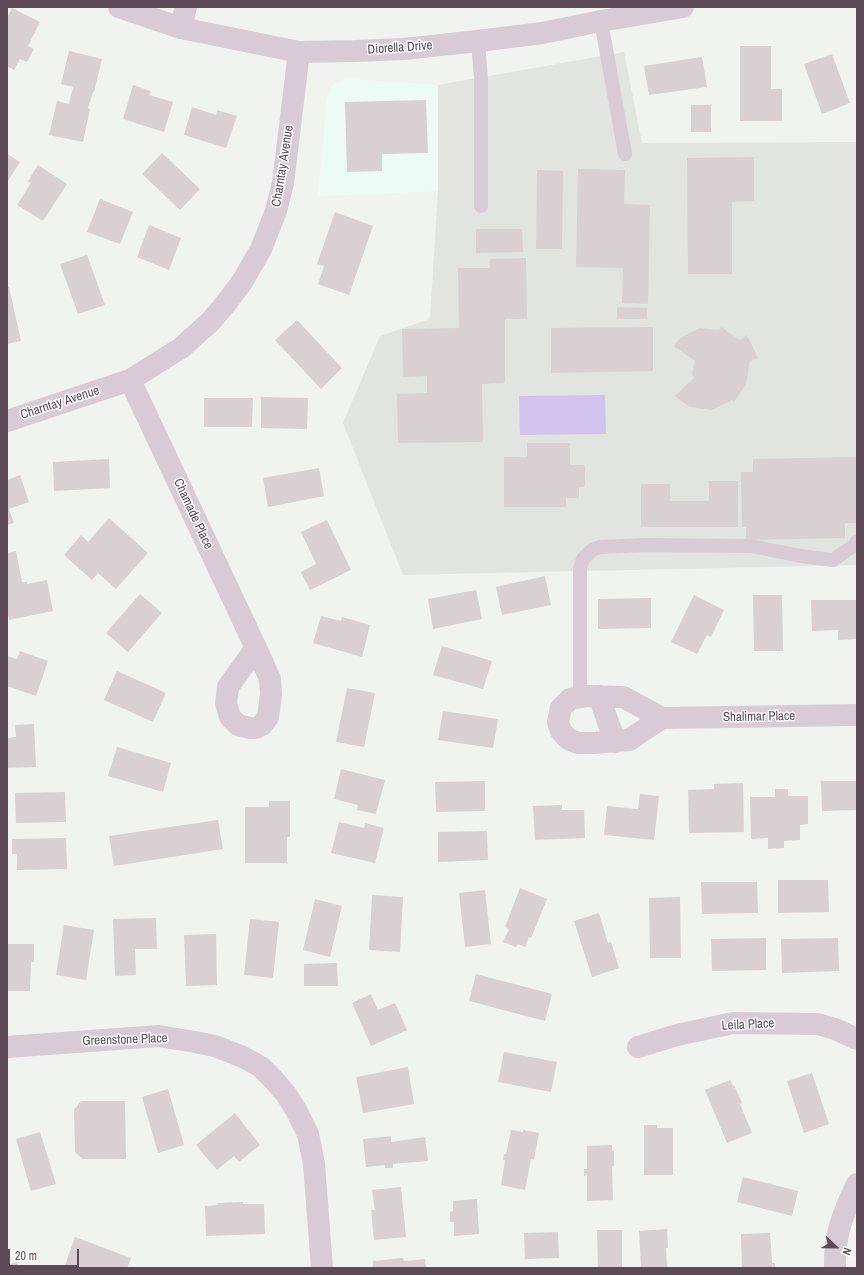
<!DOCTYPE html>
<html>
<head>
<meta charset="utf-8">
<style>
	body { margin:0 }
	#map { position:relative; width:864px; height:1275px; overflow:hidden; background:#f1f3f1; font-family:"Archivo Narrow",sans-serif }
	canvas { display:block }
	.frame { position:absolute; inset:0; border:8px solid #5d4a55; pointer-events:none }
	.north { position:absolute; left:816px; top:1227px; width:40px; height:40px; -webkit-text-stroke:3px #fff; paint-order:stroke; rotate:112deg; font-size:11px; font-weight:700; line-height:16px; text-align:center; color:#5d4a55 }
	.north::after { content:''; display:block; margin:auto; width:14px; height:18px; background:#5d4a55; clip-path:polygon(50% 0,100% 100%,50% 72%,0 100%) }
	.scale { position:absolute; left:8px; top:1249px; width:71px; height:18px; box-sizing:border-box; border:2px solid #5d4a55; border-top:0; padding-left:5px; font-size:12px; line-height:14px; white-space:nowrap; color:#5d4a55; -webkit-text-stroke:3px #fff; paint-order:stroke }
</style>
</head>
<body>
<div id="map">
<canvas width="864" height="1275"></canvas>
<div class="frame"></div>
<div class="north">N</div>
<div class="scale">20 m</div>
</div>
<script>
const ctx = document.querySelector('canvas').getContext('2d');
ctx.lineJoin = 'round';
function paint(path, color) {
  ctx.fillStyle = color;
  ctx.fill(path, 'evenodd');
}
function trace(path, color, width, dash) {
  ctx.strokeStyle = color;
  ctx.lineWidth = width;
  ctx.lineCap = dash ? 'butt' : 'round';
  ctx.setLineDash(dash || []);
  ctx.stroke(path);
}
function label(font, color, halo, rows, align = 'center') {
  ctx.font = font + ' "Archivo Narrow",sans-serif';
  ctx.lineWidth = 3;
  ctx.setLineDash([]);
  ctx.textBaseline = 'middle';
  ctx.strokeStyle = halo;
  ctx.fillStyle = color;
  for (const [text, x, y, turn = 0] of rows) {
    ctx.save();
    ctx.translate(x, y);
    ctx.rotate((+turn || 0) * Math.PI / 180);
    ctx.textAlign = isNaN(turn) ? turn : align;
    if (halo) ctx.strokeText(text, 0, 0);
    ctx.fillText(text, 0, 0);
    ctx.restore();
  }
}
const commercial = new Path2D(`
	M348,79l90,6v106l-120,5 9,-97 7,-16z`);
const education = new Path2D(`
	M624,52l18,91 215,-1v423l-454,10 -60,-152 37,-87 50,-17 8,-128v-106z`);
const green = new Path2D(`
	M605,395l1,39 -86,1 -1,-39z`);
const building = new Path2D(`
	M12,8l28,14 -12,24 6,3 -7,13 -7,-3 -6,11 -7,-4v-48z
	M740,46h31v43h11v32h-42z
	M69,51l33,8 -8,33h-1l-5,16 2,1 -7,33 -34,-7 8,-34 12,3 4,-17 -12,-3z
	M832,54l18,49 -28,11 -18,-50z
	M702,57l5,30 -58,8 -5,-29z
	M133,85l18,6 -2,4 24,7 -9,30 -41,-13z
	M426,100l2,53 -46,1v17l-35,1 -2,-70z
	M691,105h20v27h-20z
	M192,107l24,8 1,-5 20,6 -11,32 -42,-13z
	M162,153l38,36 -20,21 -38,-36z
	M7,154l13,8 -13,20z
	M754,157v44l-22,1v72h-44l-1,-116z
	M38,165l29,19 -24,37 -26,-16 14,-22 -3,-2z
	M578,169l47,1 -1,34 26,1 -2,99 -26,-1 1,-35 -47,-1z
	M537,170l26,1 -1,78h-26z
	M100,199l33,13 -13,32 -33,-12z
	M335,212l38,14 -24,69 -31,-11 6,-18 -7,-2z
	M149,225l32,13 -12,32 -32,-13z
	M476,229h46l1,23 -47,1z
	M87,255l18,50 -27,9 -18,-50z
	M526,258l1,61h-22v64l-23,1 1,58 -85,1 -1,-49 30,-1v-17l-24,1 -1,-48 57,-1 -1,-60h32v-9z
	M7,287h2l12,54 -14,3z
	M617,307l30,1v11h-30z
	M297,320l45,48 -21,21 -46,-49z
	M653,327v44l-102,2v-45z
	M721,327l19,13 7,-5 11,23 -8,3 -4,23 -12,18 -2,-2 -20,10 -22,-3 -15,-11 19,-18 -2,-4 3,-13 -21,-15 5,-7 20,-11 20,2z
	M261,397l47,1 -1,31 -46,-1z
	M204,398h49l-1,29h-48z
	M527,443h43v22h15v22h-6v11h-13v9h-62v-50h23z
	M857,457v66h-12v15l-99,2v-13h-4l-1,-55h12v-13z
	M109,459l1,29 -56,3 -1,-29z
	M319,468l5,28 -56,11 -5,-29z
	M20,475l9,27 -20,7 5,14 -7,2v-45z
	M709,481h29v46h-97v-43h29v17h39z
	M109,518l39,35 -32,36 -18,-16 -6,7 -28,-25 17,-20 7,7z
	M327,520l24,50 -41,20 -9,-18 15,-8 -15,-32z
	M16,551l6,31h5v2l20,-4 6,31 -44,9 -2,-11v-56z
	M545,576l6,29 -49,10 -6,-28z
	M476,590l6,29 -49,10 -5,-30z
	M140,594l22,19 -34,39 -22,-19z
	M694,595l30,15 -13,27 -4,-2 -10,19 -26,-12z
	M753,595h29l1,56h-29z
	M651,598v30l-53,1v-30z
	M811,600h45l1,39 -19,1v-10l-26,1z
	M321,616l20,5 1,-4 28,8 -8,32 -49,-14z
	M442,646l50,15 -9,28 -50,-14z
	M20,651l28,10 -12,35 -29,-10v-30l10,3z
	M117,671l49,22 -13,29 -49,-22z
	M347,688l28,5 -11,54 -28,-5z
	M443,711l55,8 -5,29 -55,-8z
	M34,724l2,43 -29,1v-30l9,-1 -1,-12z
	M117,747l54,16 -8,29 -55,-16z
	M341,769l44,11 -9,34 -19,-4 1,-5 -24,-6z
	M485,781v30l-49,1 -1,-30z
	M821,781h36v29l-35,1z
	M743,783l1,49 -55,1 -1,-43 26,-1v-5z
	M775,789h13v7h20v28l-8,1v15l-16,1v7l-16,1v-11l-17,1 -1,-42h25z
	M65,792l1,30 -50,1 -1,-30z
	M640,794l19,2 -5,44 -50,-5 3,-29 31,3z
	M269,801h21v36h-3v26h-42v-56h24z
	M562,805v5h22l1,28 -50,2 -2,-34z
	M218,820l5,29 -109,17 -5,-30z
	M339,822l25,6 1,-5 19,5 -9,35 -44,-10z
	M487,831l1,29 -50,2v-30z
	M66,838l1,31 -50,1v-16h-5v-15z
	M778,880h50l1,32 -51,1z
	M701,882h56l1,31 -56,1z
	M520,888l27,11 -16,39 -2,-1 -4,10 -7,-3 -2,3 -13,-5 6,-13 -4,-2z
	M485,890l6,54 -26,3 -6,-54z
	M372,895l31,2 -3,55 -31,-2z
	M680,897l1,61h-31l-1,-60z
	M315,899l27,7 -12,51 -27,-7z
	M599,913l9,30 3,-1 8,26 -27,9 -18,-56z
	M156,918l1,31h-22l1,26 -21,1 -2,-57z
	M250,919l29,3 -6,56 -29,-3z
	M64,925l30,5 -8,50 -30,-5z
	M216,934l1,51 -31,1 -2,-51z
	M766,938v32l-54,1 -1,-32z
	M838,938l1,33 -57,2 -1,-34z
	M7,944h27v18h-3l-1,29h-23z
	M337,963l1,23h-34v-22z
	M476,974l76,20 -7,27 -76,-20z
	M371,994l7,16 17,-7 12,27 -36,16 -19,-43z
	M504,1052l53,10 -6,30 -53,-10z
	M408,1067l6,37 -51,9 -7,-36z
	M812,1073l17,51 -25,9 -17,-52z
	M730,1080l3,6 1,-1 8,18 -2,1 12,29 -25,10 -22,-53z
	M168,1089l16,56 -26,8 -16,-56z
	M81,1101h44l1,58h-44l-7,-7 -1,-42z
	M235,1113l25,32 -21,17 -5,-6 -17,14 -21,-25z
	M644,1125h13v3h16v47h-29z
	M511,1130l12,2v-2l16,3 -5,27 -3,-1 -6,31 -24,-5 4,-25h-2l1,-6h2z
	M40,1132l16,52 -25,7 -15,-52z
	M391,1136v6l34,-5 3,24 -35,3v4h-8v-3l-19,2 -3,-28z
	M612,1145v6h2v15h-2l1,34 -26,1v-26l-3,1v-7h3v-23z
	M743,1177l55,14 -6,25 -55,-14z
	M401,1187l5,50 -32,3 -3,-30h4l-3,-20z
	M477,1199l2,35 -25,2v-14h-4v-10l3,-1v-10z
	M243,1202v2h21l1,30 -59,2 -1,-30 13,-1v-2z
	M667,1229l1,19h-2l1,20h-26l-2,-37z
	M597,1230h25v38h-24z
	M558,1232l1,26 -34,1 -1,-26z
	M770,1233l2,30h3v5h-33l-1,-34z
	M75,1237l56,21 -4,10h-63z
	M403,1258l1,3 21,-2 1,9h-53v-7z
	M17,1262l1,6h-11v-3z`);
const service = new Path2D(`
	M601,21l24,133
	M478,41l3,38v127
	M580,698v-129l3,-10 9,-9 8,-3 45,-2 106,1 50,10 32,4 22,-15 2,-4`);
const minor = new Path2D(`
	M181,28l5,-21
	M130,380l126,268 14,31 1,15 -3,23 -6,8 -6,3h-6l-12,-3 -8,-8 -4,-14 2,-16 28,-39
	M7,421l123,-41 51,-32 29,-26 13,-15 19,-25 19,-33 15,-38 7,-28 16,-131
	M599,696l16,46
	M662,718l-33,22 -35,3h-16l-10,-4 -7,-8 -3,-9 3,-14 9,-9 18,-3 35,1 39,21 195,-3
	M7,1047l152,-11 36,6 20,4 28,11 18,10 11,11 14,16 10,16 12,24 6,30 8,104
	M638,1047l39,-12 56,-12 85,1 17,5 22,10
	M835,1268c-1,-33 8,-55 22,-84`);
const tertiary = new Path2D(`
	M119,7l62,21 118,24 56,-1 49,-2 74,-8 64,-8 59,-12 82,-14`);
const streetNames = [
	["Diorella Drive",400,48,-4],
	["Charntay Avenue",283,166,-81],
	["Charntay Avenue",60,403,-18],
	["Chamade Place",193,514,65],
	["Shalimar Place",759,717,-1],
	["Leila Place",748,1025,-3],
	["Greenstone Place",125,1040,-2]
];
paint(commercial, '#ecfbf6');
paint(education, '#e2e4e2');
paint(green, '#d0c3ed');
paint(building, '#d8d0d3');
trace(service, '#d9cbd4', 14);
trace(minor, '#d9cbd4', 22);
trace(tertiary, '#d9cbd4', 22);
label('13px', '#5d4a55', '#fff', streetNames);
</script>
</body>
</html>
